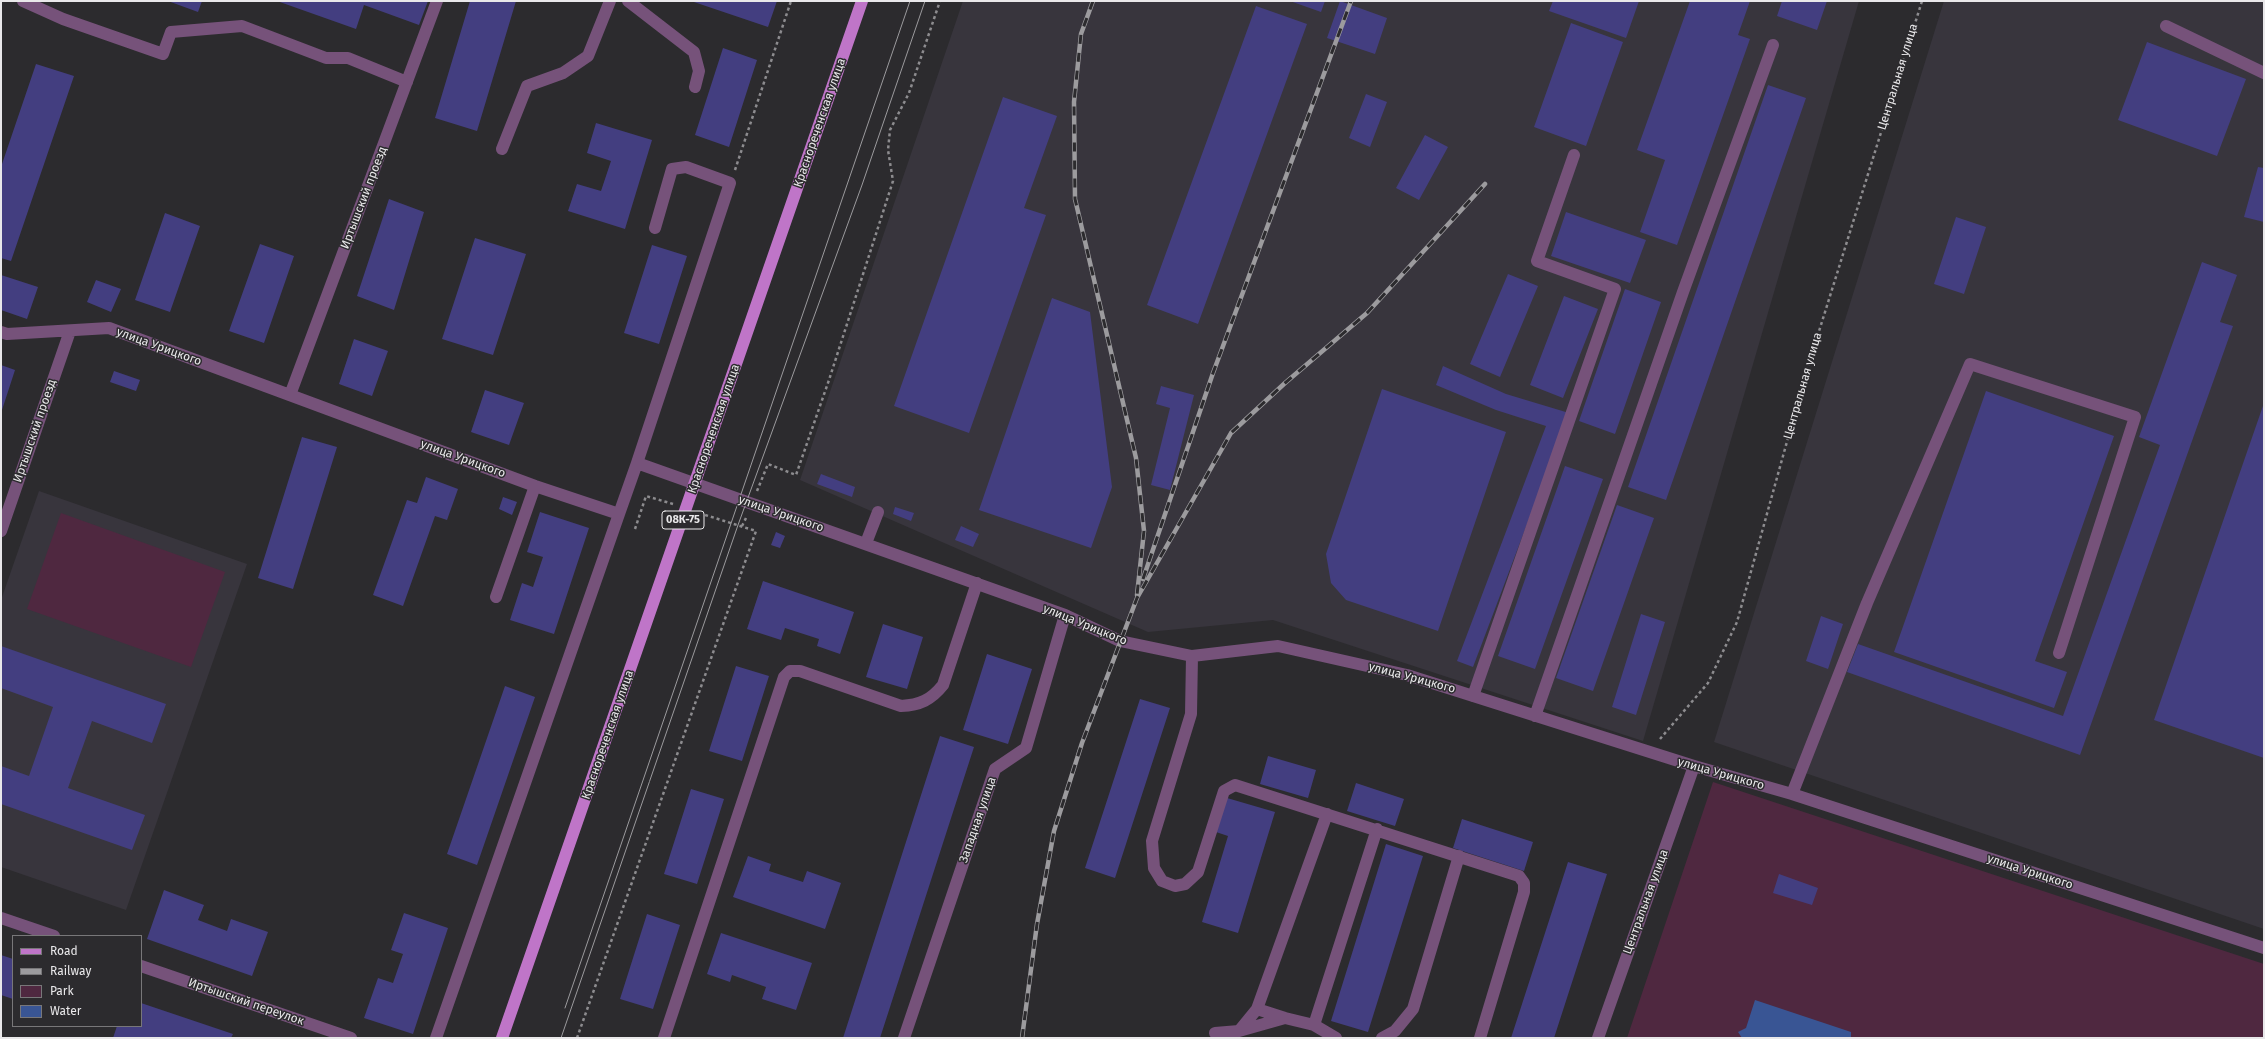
<!DOCTYPE html>
<html>
<head>
<meta charset="utf-8">
<style>
	body { margin:0 }
	#map { position:relative; width:2265px; height:1039px; overflow:hidden; background:#2c2b2e; font-family:"Fira Sans",sans-serif }
	canvas { display:block }
	.frame { position:absolute; inset:0; border:2px solid #e9e8ea; pointer-events:none }
	.legend { position:absolute; left:12px; top:935px; width:130px; height:92px; box-sizing:border-box; background:#2c2b2e; border:1px solid #787779; margin:0; padding:5px 7px; list-style:none; font-size:12px; color:#e9e8ea }
	.legend li { display:flex; align-items:center; gap:8px; height:20px }
	.legend b { width:20px; border:1px solid #787779 }
</style>
</head>
<body>
<div id="map">
<canvas width="2265" height="1039"></canvas>
<div class="frame"></div>
<ul class="legend">
<li><b style="height:5px;background:#bf75c8"></b>Road</li>
<li><b style="height:5px;background:#9c9b9e"></b>Railway</li>
<li><b style="height:11px;background:#4f2840"></b>Park</li>
<li><b style="height:11px;background:#395594"></b>Water</li>
</ul>
</div>
<script>
const ctx = document.querySelector('canvas').getContext('2d');
ctx.lineJoin = 'round';
function paint(path, color) {
  ctx.fillStyle = color;
  ctx.fill(path, 'evenodd');
}
function trace(path, color, width, dash) {
  ctx.strokeStyle = color;
  ctx.lineWidth = width;
  ctx.lineCap = dash ? 'butt' : 'round';
  ctx.setLineDash(dash || []);
  ctx.stroke(path);
}
function label(font, color, halo, rows, align = 'center') {
  ctx.font = font + ' "Fira Sans",sans-serif';
  ctx.lineWidth = 3;
  ctx.setLineDash([]);
  ctx.textBaseline = 'middle';
  ctx.strokeStyle = halo;
  ctx.fillStyle = color;
  for (const [text, x, y, turn = 0] of rows) {
    ctx.save();
    ctx.translate(x, y);
    ctx.rotate((+turn || 0) * Math.PI / 180);
    ctx.textAlign = isNaN(turn) ? turn : align;
    if (halo) ctx.strokeText(text, 0, 0);
    ctx.fillText(text, 0, 0);
    ctx.restore();
  }
}
const built = new Path2D(`
	M963,1h896l-216,740 -370,-121 -125,12 -348,-152z
	M1944,1h320v928l-550,-187z
	M39,491l208,73 -121,346 -125,-43v-267z`);
const green = new Path2D(`
	M61,513l164,59 -34,95 -164,-58z
	M1713,782l551,182v74h-637z`);
const water = new Path2D(`
	M1755,1000l96,32v6h-109l-4,-6 8,-4z`);
const building = new Path2D(`
	M168,1h34l-4,11z
	M277,1h151l-9,24 -55,-20 -8,24z
	M470,1h46l-39,130 -42,-13z
	M691,1h86l-9,26z
	M1290,1h35l-4,11z
	M1340,1l47,17 -12,36 -48,-16z
	M1553,1h86l-13,37 -77,-27z
	M1690,1h60l-12,34 12,4 -73,206 -37,-13 25,-72 -28,-10z
	M1782,1h45l-10,29 -40,-14z
	M1256,6l51,18 -109,300 -51,-19z
	M1571,23l52,19 -37,104 -52,-19z
	M2147,42l99,37 -29,77 -99,-36z
	M723,48l34,12 -28,87 -34,-12z
	M36,64l38,12 -63,185 -10,-3v-91z
	M1768,85l38,13 -140,402 -38,-13z
	M1366,94l21,8 -17,45 -21,-9z
	M1003,97l54,19 -33,92 22,7 -77,218 -75,-27z
	M596,123l56,17 -27,89 -57,-18 9,-27 24,7 10,-30 -24,-8z
	M1425,135l23,12 -29,53 -23,-12z
	M2258,167l6,1v54l-20,-5z
	M389,199l35,13 -30,98 -37,-14z
	M1566,212l80,28 -16,43 -79,-27z
	M165,213l35,13 -30,86 -35,-12z
	M1956,217l30,10 -22,67 -30,-10z
	M475,238l51,16 -33,101 -51,-16z
	M260,244l34,12 -30,87 -35,-12z
	M652,245l35,11 -28,88 -35,-11z
	M2202,262l35,13 -17,47 13,4 -153,429 -233,-83 11,-28 205,72 97,-271 -21,-8z
	M1508,274l30,12 -38,91 -30,-13z
	M1,275l37,12 -11,32 -26,-9z
	M96,280l25,9 -10,23 -24,-10z
	M1625,289l36,13 -46,132 -36,-13z
	M1564,296l34,13 -35,89 -33,-13z
	M1052,298l38,14 22,175 -21,61 -112,-38z
	M354,339l34,12 -16,45 -33,-12z
	M1,365l14,5 -14,43z
	M1443,366l63,28 63,19 -96,254 -16,-6 89,-235 -50,-16 -60,-25z
	M114,371l26,9 -4,11 -26,-9z
	M1161,386l33,9 -24,95 -19,-5 19,-77 -14,-4z
	M1382,389l124,43 -68,199 -92,-31 -15,-17 -5,-29z
	M485,390l39,13 -15,42 -38,-13z
	M1986,391l128,45 -79,225 32,11 -13,36 -160,-56z
	M2264,403v355l-110,-38z
	M302,437l35,10 -44,142 -35,-11z
	M1565,466l38,13 -68,190 -37,-13z
	M821,474l34,13 -3,10 -35,-13z
	M426,477l32,12 -11,31 -12,-4 -32,90 -30,-11 34,-95 10,3z
	M503,497l14,5 -5,13 -13,-6z
	M1617,505l37,13 -61,173 -37,-13z
	M895,507l19,6 -3,8 -18,-7z
	M540,512l49,16 -35,106 -44,-14 12,-37 11,4 10,-30 -16,-5z
	M961,526l18,8 -6,13 -18,-7z
	M776,532l9,4 -5,12 -9,-3z
	M763,581l91,31 -14,42 -23,-8 2,-7 -34,-11 -4,12 -34,-11z
	M1641,614l24,8 -29,93 -24,-8z
	M1821,616l22,8 -15,45 -22,-8z
	M883,624l40,13 -16,52 -41,-12z
	M1,646l165,58 -14,39 -60,-22 -24,67 77,27 -13,35 -131,-46v-38l28,10 24,-69 -52,-19z
	M987,654l45,15 -24,75 -45,-14z
	M736,666l33,10 -27,85 -33,-10z
	M505,686l30,11 -58,168 -30,-11z
	M1140,699l30,9 -55,170 -30,-10z
	M940,736l34,11 -94,291h-37z
	M1268,756l48,14 -8,28 -48,-14z
	M1356,783l48,16 -9,27 -48,-15z
	M691,789l33,10 -27,85 -33,-10z
	M1227,798l48,14 -37,121 -36,-11 26,-86 -12,-4z
	M1462,819l71,23 -9,29 -71,-23z
	M1386,844l37,12 -55,176 -37,-11z
	M748,856l23,8 -2,7 34,11 4,-11 34,12 -16,46 -92,-32z
	M1568,862l39,12 -53,164h-43z
	M1779,874l39,14 -6,17 -39,-12z
	M164,890l40,15 -6,15 29,11 4,-12 37,13 -16,44 -105,-37z
	M404,913l44,15 -35,106 -49,-16 14,-40 15,5 10,-29 -12,-4z
	M647,914l33,11 -27,84 -33,-10z
	M721,933l91,30 -16,47 -34,-11 4,-12 -34,-12 -2,7 -23,-8z
	M1,955l12,4v40l-12,-4z
	M141,1003l92,31 -2,4h-118l4,-12h24z`);
const path = new Path2D(`
	M735,170l56,-169
	M757,491l11,-27 28,11 33,-95 64,-199 -5,-31 2,-20 19,-37 31,-92
	M742,526l4,-8
	M635,529l11,-33 27,8
	M1660,739l48,-56 29,-61 69,-249 116,-372
	M577,1038l179,-507 -57,-18`);
const minor = new Path2D(`
	M23,1l40,18 100,35 8,-22 71,-6 84,32h22l59,24
	M628,1l66,51 5,19 -4,16
	M2166,26l98,47
	M502,149l25,-63 36,-13 25,-17 22,-55
	M1,332l6,2 102,-6 426,158 84,28 18,-51 428,152 55,26 72,15 86,-10 129,29 287,91 98,28 472,154
	M290,395l147,-394
	M637,463l93,-280 -44,-16 -14,2 -17,59
	M1,531l69,-200
	M866,543l12,-31
	M496,597l39,-111
	M1192,656l-1,58 -39,127 2,27 8,13 13,5 10,-2 13,-12 26,-81 11,-6 284,91 5,7v9l-44,146
	M1473,696l142,-407 -78,-28 37,-106
	M1535,716l148,-424 90,-247
	M1792,794l75,-191 103,-239 165,53 -76,236
	M1,918l53,18
	M141,966l210,72
	M1257,1009l28,9 29,7 22,13
	M1314,1025l63,-196
	M1239,1031l46,-13
	M1215,1033l24,-2 18,-22 70,-195
	M436,1038l183,-524
	M664,1038l120,-361 6,-6h10l101,35c19,-1 30,-6 42,-21l34,-102
	M904,1038l91,-269 31,-21 39,-133
	M1382,1038l13,-7 18,-22 46,-153
	M1598,1038l96,-272`);
const major = new Path2D(`
	M502,1038l360,-1037`);
const tram = new Path2D(`
	M565,1008l345,-1007
	M561,1038l177,-513 124,-340 63,-184`);
const rail = new Path2D(`
	M1093,1l-12,33 -7,68 1,97 61,259 8,73 -7,64
	M1143,579l70,-206 138,-372
	M1022,1038l15,-114 17,-93 28,-88 55,-145 94,-165 54,-50 82,-70 118,-129`);
const shields = [
	[683,520,42]
];
const shieldNames = [
	["08К-75",683,520]
];
const streetNames = [
	["Центральная улица",1898,77,-73],
	["Краснореченская улица",820,123,-71],
	["Иртышский проезд",364,198,-69],
	["улица Урицкого",159,347,20],
	["Центральная улица",1803,386,-74],
	["Краснореченская улица",714,429,-71],
	["Иртышский проезд",35,431,-71],
	["улица Урицкого",463,459,20],
	["улица Урицкого",781,514,19],
	["улица Урицкого",1085,625,22],
	["улица Урицкого",1412,678,15],
	["Краснореченская улица",608,735,-71],
	["улица Урицкого",1721,774,16],
	["Западная улица",978,820,-71],
	["улица Урицкого",2030,872,18],
	["Центральная улица",1646,902,-70],
	["Иртышский переулок",246,1002,19]
];
paint(built, '#38353d');
paint(green, '#4f2840');
paint(water, '#395594');
paint(building, '#433e80');
trace(path, '#8d8c8f', 2.5, [3, 3]);
trace(minor, '#76527a', 12);
trace(major, '#bf75c8', 12);
trace(tram, '#9c9b9e', 1);
trace(rail, '#9c9b9e', 4.5);
trace(rail, '#2c2b2e', 3, [9]);
for (const [x, y, w] of shields) {
  const box = new Path2D();
  box.roundRect(x - w / 2, y - 9, w, 18, 3);
  ctx.fillStyle = '#2c2b2e';
  ctx.fill(box);
  trace(box, '#e9e8ea', 1);
}
label('bold 11px', '#e9e8ea', null, shieldNames);
label('12px', '#e9e8ea', '#2c2b2e', streetNames);
</script>
</body>
</html>
